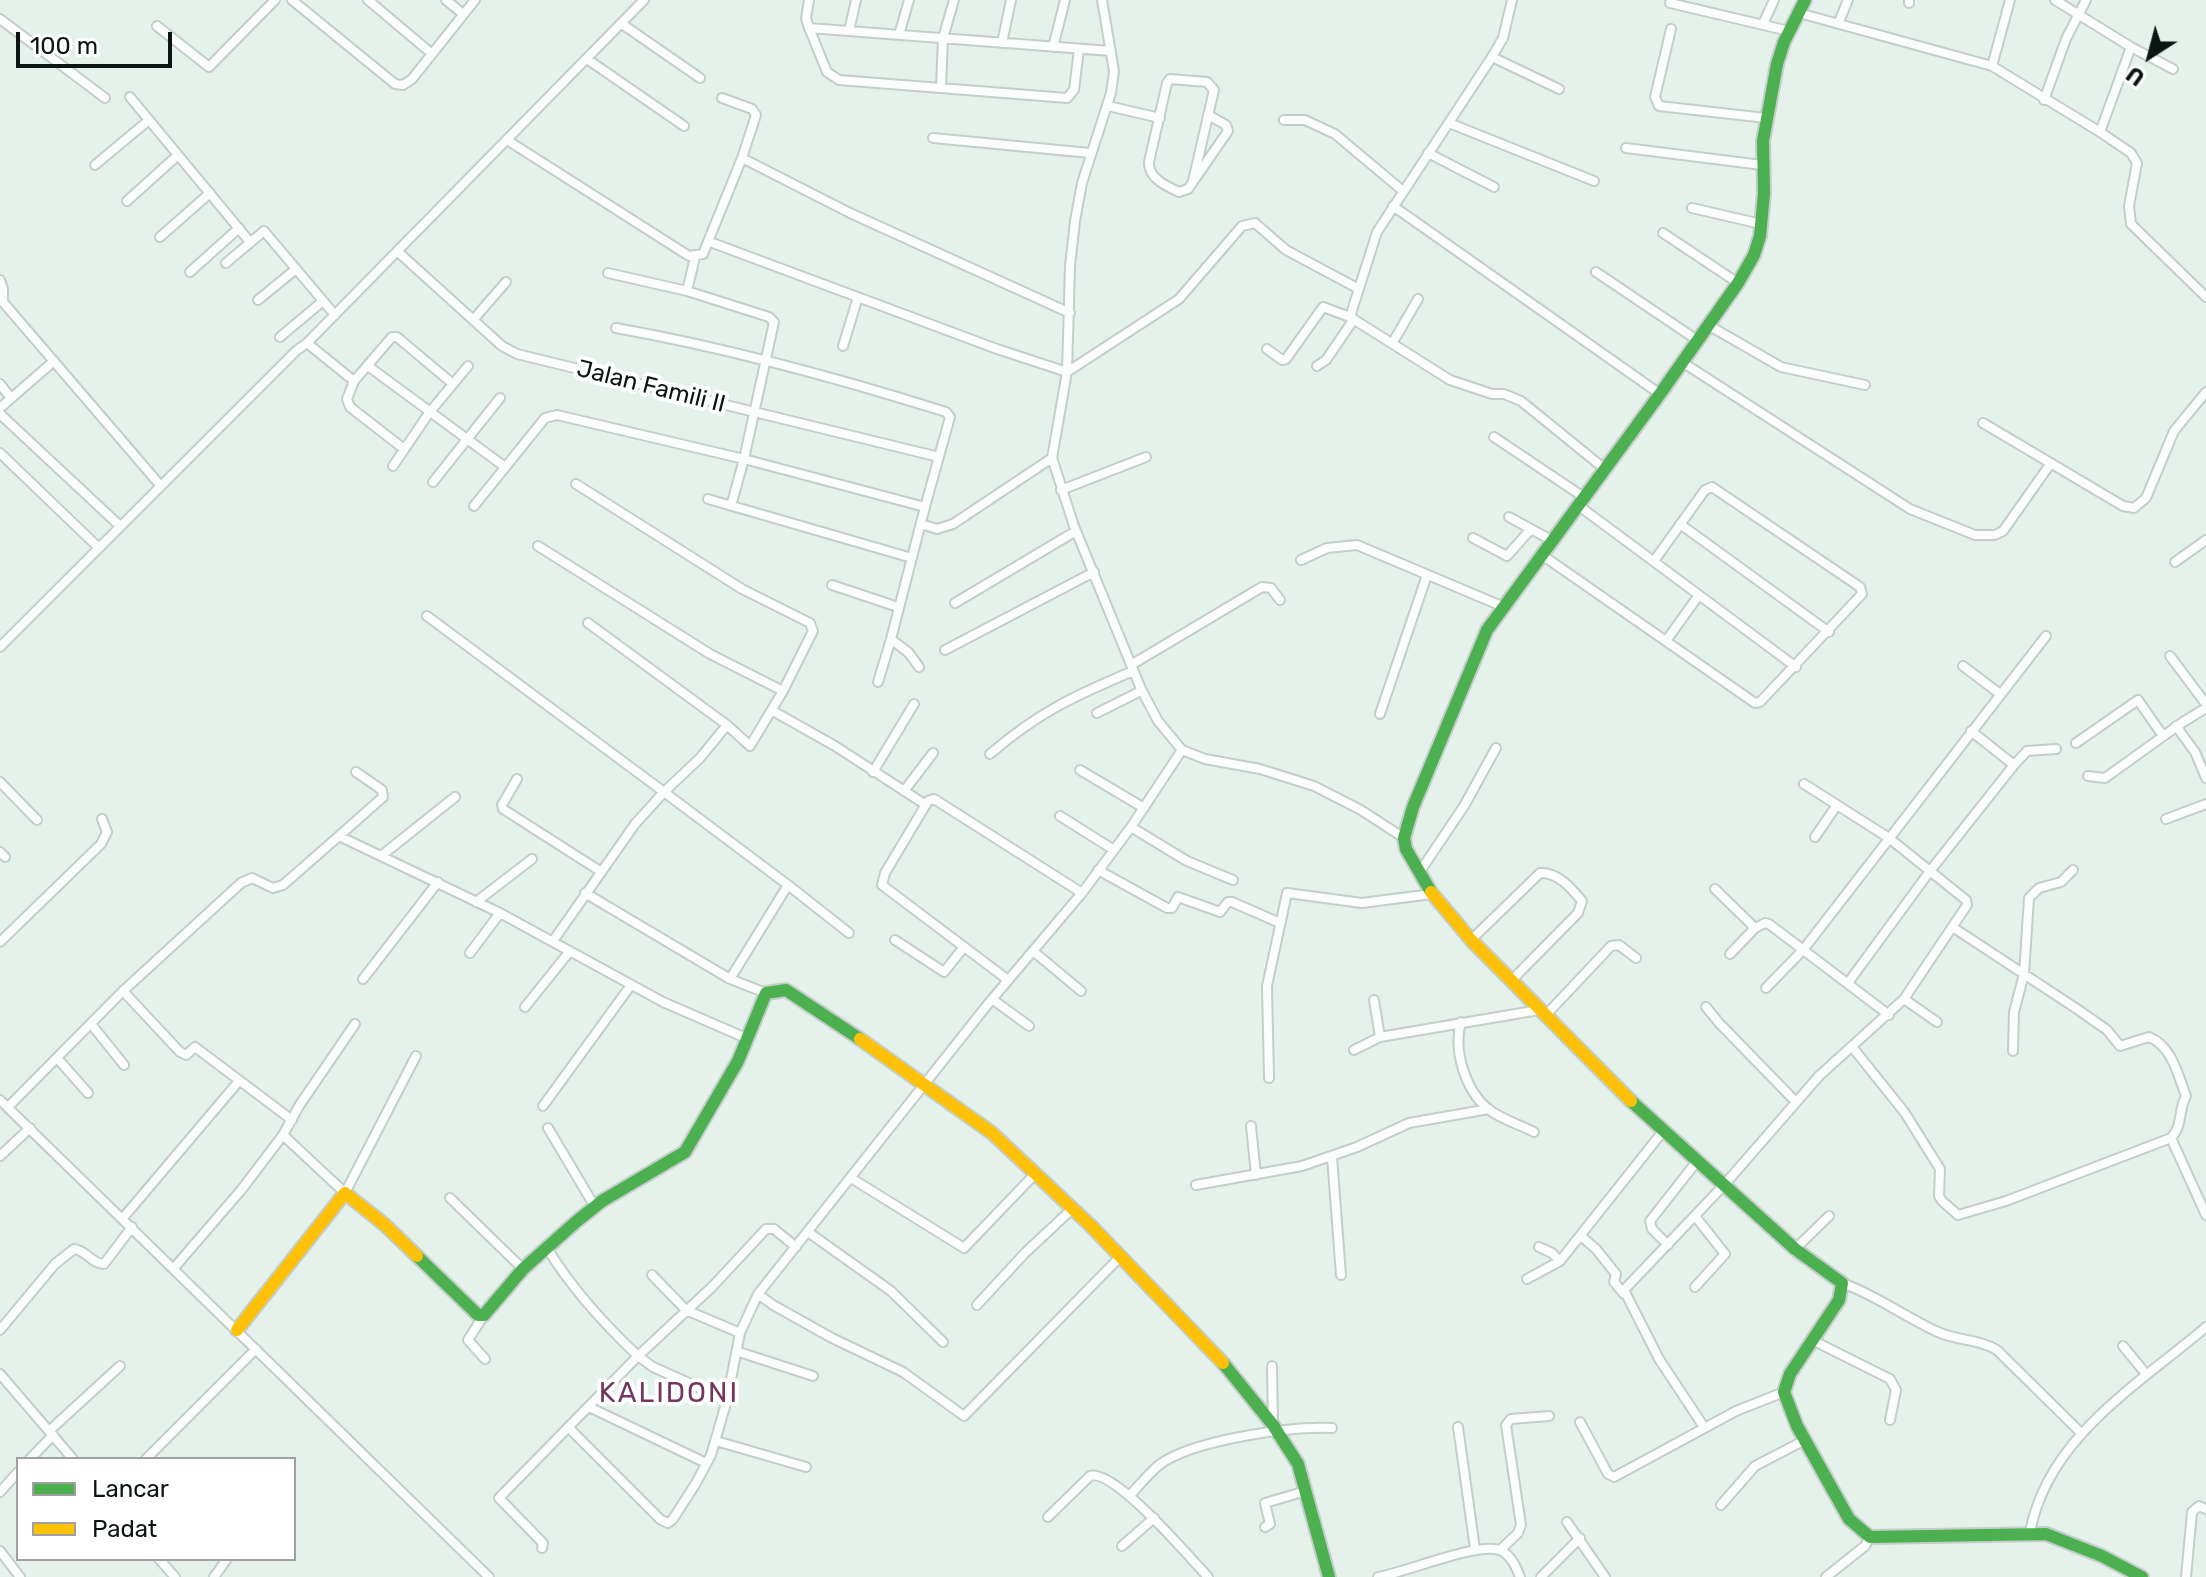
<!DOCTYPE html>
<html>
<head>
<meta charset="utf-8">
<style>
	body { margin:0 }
	#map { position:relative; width:2206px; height:1577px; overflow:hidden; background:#e5f2ec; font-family:Rubik,sans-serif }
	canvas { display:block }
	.legend { position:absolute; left:16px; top:1457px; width:280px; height:104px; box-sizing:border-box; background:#fff; border:2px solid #9ea1a0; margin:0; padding:10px 14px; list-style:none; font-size:24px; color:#0c1511 }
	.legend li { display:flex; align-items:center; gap:16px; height:40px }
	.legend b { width:40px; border:2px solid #9ea1a0 }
	.north { position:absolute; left:2110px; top:16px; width:80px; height:80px; -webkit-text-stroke:6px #fff; paint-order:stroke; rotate:216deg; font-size:22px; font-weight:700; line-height:32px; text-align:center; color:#0c1511 }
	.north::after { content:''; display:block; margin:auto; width:28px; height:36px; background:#0c1511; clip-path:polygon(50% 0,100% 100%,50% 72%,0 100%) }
	.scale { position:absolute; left:16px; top:32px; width:156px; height:36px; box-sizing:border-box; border:4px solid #0c1511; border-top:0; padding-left:10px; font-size:24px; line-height:28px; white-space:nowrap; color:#0c1511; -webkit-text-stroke:6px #fff; paint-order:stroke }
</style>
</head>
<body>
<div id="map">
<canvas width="2206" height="1577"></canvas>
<ul class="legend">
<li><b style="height:10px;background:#4caf50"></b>Lancar</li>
<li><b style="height:10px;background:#ffc107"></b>Padat</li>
</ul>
<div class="north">U</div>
<div class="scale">100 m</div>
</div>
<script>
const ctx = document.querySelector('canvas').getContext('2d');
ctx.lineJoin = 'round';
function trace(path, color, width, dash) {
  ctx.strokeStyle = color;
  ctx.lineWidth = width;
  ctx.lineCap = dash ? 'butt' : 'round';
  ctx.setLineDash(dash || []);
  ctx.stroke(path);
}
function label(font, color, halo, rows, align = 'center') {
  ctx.font = font + ' Rubik,sans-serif';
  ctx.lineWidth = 8;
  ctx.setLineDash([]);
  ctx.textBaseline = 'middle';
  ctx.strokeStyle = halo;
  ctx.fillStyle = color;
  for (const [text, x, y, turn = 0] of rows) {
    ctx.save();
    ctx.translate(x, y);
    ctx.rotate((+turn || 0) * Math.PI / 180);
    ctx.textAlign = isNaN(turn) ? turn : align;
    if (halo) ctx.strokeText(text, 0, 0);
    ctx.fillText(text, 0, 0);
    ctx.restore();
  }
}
const street = new Path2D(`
	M292,0l103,84 8,1 9,-6 63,-79
	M368,0l63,53
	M446,0l17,14
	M809,0l-3,18 3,10 18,44 12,8 228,18 7,-8 5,-41
	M1102,0l12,71 -3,22 -29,90 -7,38 -5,45 -3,106 -15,86 22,68 67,163 17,32 24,29 23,9 55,10 54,17 47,24 43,28
	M1512,0l-9,38 -11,19 -115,175 -27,85 100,63 42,14h12l17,7 85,69
	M2055,0l76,47
	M1670,3l119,28
	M1909,3v-3
	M1799,13l193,53 108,66 31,21 6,10 -8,43 2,18 75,73
	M0,19l105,79
	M622,24l78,54
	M1763,24l11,-24
	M1838,24l10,-24
	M157,26l52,41 66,-67
	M809,28l302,23
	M1671,29l-16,68 4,9 107,12
	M849,31l7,-31
	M899,35l10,-35
	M1002,43l9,-43
	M1053,47l12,-47
	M1492,57l67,32
	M587,59l97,67
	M1992,66l18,-66
	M941,88l2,-50 11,-38
	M130,97l120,145
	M722,98l30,11 4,6 -14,43
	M2044,100l22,-61 20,-39
	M1108,106l52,12
	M1284,120h21l30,14 68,57
	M1449,123l145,58
	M2100,132l31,-85 42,22
	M933,138l157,15
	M507,140l182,116 14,-2 39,-96 108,55 220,100
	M1626,148l136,17
	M1428,153l66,34
	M95,165l54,-45
	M1193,181l21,-91 -7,-8 -37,-3 -3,4 -18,79c-1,16 17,24 30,30l9,-3 40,-58 -2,-6 -18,-10
	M127,201l51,-46
	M1393,206l267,188
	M1692,208l69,16
	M1663,233l75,50
	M160,237l50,-44
	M710,242l287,107 70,23 112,-73 63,-73 13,-3 31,27 73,39
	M397,251l105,95 15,8 422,103
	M226,263l38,-32 71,84
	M190,272l49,-44
	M1596,272l101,68
	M608,273l79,18 82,26 5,5 -30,137 -13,47
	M0,280l3,9v13l157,183
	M687,291l8,-34
	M258,300l38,-31
	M473,320l33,-38
	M1708,325l73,42 84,18
	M616,328c112,20 222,50 330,84l4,5 -25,90
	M280,337l43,-36
	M1393,342l25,-43
	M307,343l47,38
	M843,346l15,-49
	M1267,349l15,11 4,-1 37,-52 27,10
	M1682,362l228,147 65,26h20l8,-4 48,-68
	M368,366l137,101
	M1317,366l9,-6 28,-41
	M0,384l11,14
	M0,408l54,-47
	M0,414l120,112
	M1983,423l140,83 11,2 12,-10 28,-67 32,-39
	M1494,437l91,61
	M404,449l-54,-42 -3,-8 7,-18 38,-44h5l56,47
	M0,453l99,95
	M393,466l36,-53 39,-47
	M433,482l67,-84
	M576,484l166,105 68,34 3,8 -30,60
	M1061,490l85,-33
	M708,499l204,59
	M474,506l71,-88 12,-3 187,44 181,48 -34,132 -13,43
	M1579,506l217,161
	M1509,517l44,24
	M921,524l16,5 16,-5 99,-66
	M1680,524l149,108
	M1473,538l34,18 24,-27
	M538,546l172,108 73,37 -33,55 -23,-21 -139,-102
	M1542,555l213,148 5,-1 102,-108 -2,-7 -148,-100 -7,3 -51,71
	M1301,560l26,-12 30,-3 147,62
	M2175,562l31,-22
	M832,585l66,22
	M955,603l121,-72
	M427,616l237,176 -29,32 -82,117
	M891,639l18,14 10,14
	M1666,641l33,-46
	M0,647l296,-296 11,-8 337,-343
	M945,650l149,-78
	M2170,656l36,48
	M1131,665l131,-78 9,1 9,12
	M1963,666l37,28
	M773,711l62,35 91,59
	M1097,713l44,-22
	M1380,714l47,-139
	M727,725l-27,33 -36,34 124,93
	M2176,726l19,26 11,26
	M2076,743l62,-43 25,36
	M990,754c49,-42 84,-58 143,-83
	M2014,765l13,-14 29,-2
	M1080,770l64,38
	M873,772l41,-68
	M2088,776l17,2 78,-56 23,-14
	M517,779l-15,26 1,4 97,62
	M0,782l37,38
	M904,791l29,-38
	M1060,816l54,34
	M2166,819l40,-15
	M1131,827l56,34 46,19
	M339,836l44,-39 -1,-7 -26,-18
	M1815,837l22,-32
	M0,852l5,5
	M381,856l74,-59
	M1098,870l69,38h5l6,-11 42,15 8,-10h4l48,21
	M1419,873l45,-67 32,-58
	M1715,889l40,39
	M585,893l145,86 36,14
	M476,902l56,-43
	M1954,928l123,81 30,21 13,16 29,-9c23,9 29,38 37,59 -8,14 -3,30 -15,42l35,77
	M895,940l49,32 20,-25
	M1471,940l69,-67c18,-1 31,15 42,28l-4,12 -67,68
	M0,942l101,-98 6,-12 -5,-13
	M1033,951l48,40
	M470,953l30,-40
	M1730,954l25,-26 10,-5 4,1 120,91
	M363,979l75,-97
	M730,979l58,-94 61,48
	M1008,980l-126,-95 3,-12 43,-72 6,-2 148,94
	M1848,983l82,-112 84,-106 -43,-34
	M1766,988l37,-38 243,-314
	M123,991l57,61 6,3 9,-8 97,73
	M992,999l37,27
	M1904,999l33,23
	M1374,1000l6,37
	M525,1007l45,-56
	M1706,1007l14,17 76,78
	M1545,1016l66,-70 8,-1 17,13
	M1461,1022c-8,28 4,68 27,87 13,10 32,16 46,23
	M91,1024l33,41
	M355,1024l-56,82 -16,29 62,58 71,-137
	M1853,1048l52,65 35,56 -1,27 3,5 16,14 48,-14 165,-63
	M1354,1050l26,-13 159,-27
	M2013,1051l1,-39 10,-38 5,-76 10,-10 22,-6 12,-12
	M57,1058l31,35
	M1269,1078l-2,-92 20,-93 75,10 70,-9
	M0,1100l489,477
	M543,1106l88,-121
	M8,1107l115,-116 118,-108 11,-5 21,10 10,-3 56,-49 161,77 163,89 83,36
	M1251,1126l5,49
	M548,1128l47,79
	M0,1156l30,-28
	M1332,1157l9,118
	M851,1178l113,70 71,-74
	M1196,1185l106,-19 55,-19 52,-24 80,-14
	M450,1198l73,71
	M123,1218l116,-137
	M808,1232l83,59 52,51
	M1581,1236l15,13 20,25 -2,8 10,12
	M1668,1245l-16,-16 -2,-8 48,-61
	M1539,1247l13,6 8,8
	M547,1248c25,41 56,75 91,108l74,-69 54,-58h8l22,18
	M1795,1249l34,-33
	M174,1268l68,-79 41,-54
	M652,1275l34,35 54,23
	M1527,1279l33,-18 104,-131
	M1842,1283c34,12 63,34 96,49 20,9 41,7 59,18l85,84
	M1695,1287l30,-33 -30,-38
	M758,1294l15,11 59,33 71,34 61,44 157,-160
	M977,1305l48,-52 47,-44
	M484,1315l-16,25 17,19
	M0,1330l55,-66 19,-15c12,1 18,15 30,15l28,-37
	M1812,1340l78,39 6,11 -6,30
	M2123,1346l23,28
	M739,1352l74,24
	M1272,1366l1,59
	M0,1374l73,85
	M589,1407l117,56
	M1580,1422l28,52 6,3 122,-66 48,-19
	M1458,1427l17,122
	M1704,1427l-45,-68 -35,-69 101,-106 94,-108 85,-77 63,-94 -1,-5 -77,-62 -85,-54
	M569,1428l92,92 7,3 5,-4 23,-36 15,-28 16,-55 13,-67 18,-39 230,-290 94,-111 49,-66 51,-77
	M49,1431l71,-65
	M716,1441l90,26
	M30,1459l23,-24
	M146,1459l110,-110
	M0,1492l18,-20
	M1129,1496c10,-10 19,-22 30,-31 33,-25 132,-39 173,-37
	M1721,1505l34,-39 50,-26
	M1048,1517l42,-41c24,-8 100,82 118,101
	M1567,1522l38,55
	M1265,1527l5,-3 -5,-21 41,-12
	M2030,1532c18,-95 108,-147 176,-205
	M1122,1546l32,-28
	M542,1548l1,-5 -44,-45 139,-142 15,11 74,33
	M1500,1550l18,-17 3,-8 -15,-100 5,-6 38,-3
	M0,1551l20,26
	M159,1559l16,18
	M214,1577l13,-18
	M1378,1577c27,-4 103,-37 124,-26 10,6 14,16 18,26
	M1541,1577l39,-39
	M1826,1577l39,-31 5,-9
	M2186,1577l6,-65 7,-6 7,3`);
const fast = new Path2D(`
	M1431,892l-25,-43 -2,-11 9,-31 74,-177 173,-236 78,-111 16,-28 6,-19 4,-43 -1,-52 14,-77 7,-22 21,-42
	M1631,1101l164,148 47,34 -3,17 -49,74 -6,18 13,34 52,93 21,18 176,-3 56,22 40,21
	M417,1256l61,59h6l39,-46 54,-48 25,-20 83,-49 53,-91 28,-68 20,-3 74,49
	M1223,1363l50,62 25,39 31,113`);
const slow = new Path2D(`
	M1431,892l40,48 160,161
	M860,1039l132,94 99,93 132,137
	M237,1330l108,-137 40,32 32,31`);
const streetNames = [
	["Jalan Famili II",651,387,14]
];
const quarterNames = [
	["KALIDONI",669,1394]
];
trace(street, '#c3cec9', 12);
trace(fast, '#c3cec9', 16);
trace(slow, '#c3cec9', 16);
trace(street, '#fbfdfc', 8);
trace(fast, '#4caf50', 12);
trace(slow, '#ffc107', 12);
label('24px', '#0c1511', '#fff', streetNames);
ctx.letterSpacing = '2px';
label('28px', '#74365c', '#fff', quarterNames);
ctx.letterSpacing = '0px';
</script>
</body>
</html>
